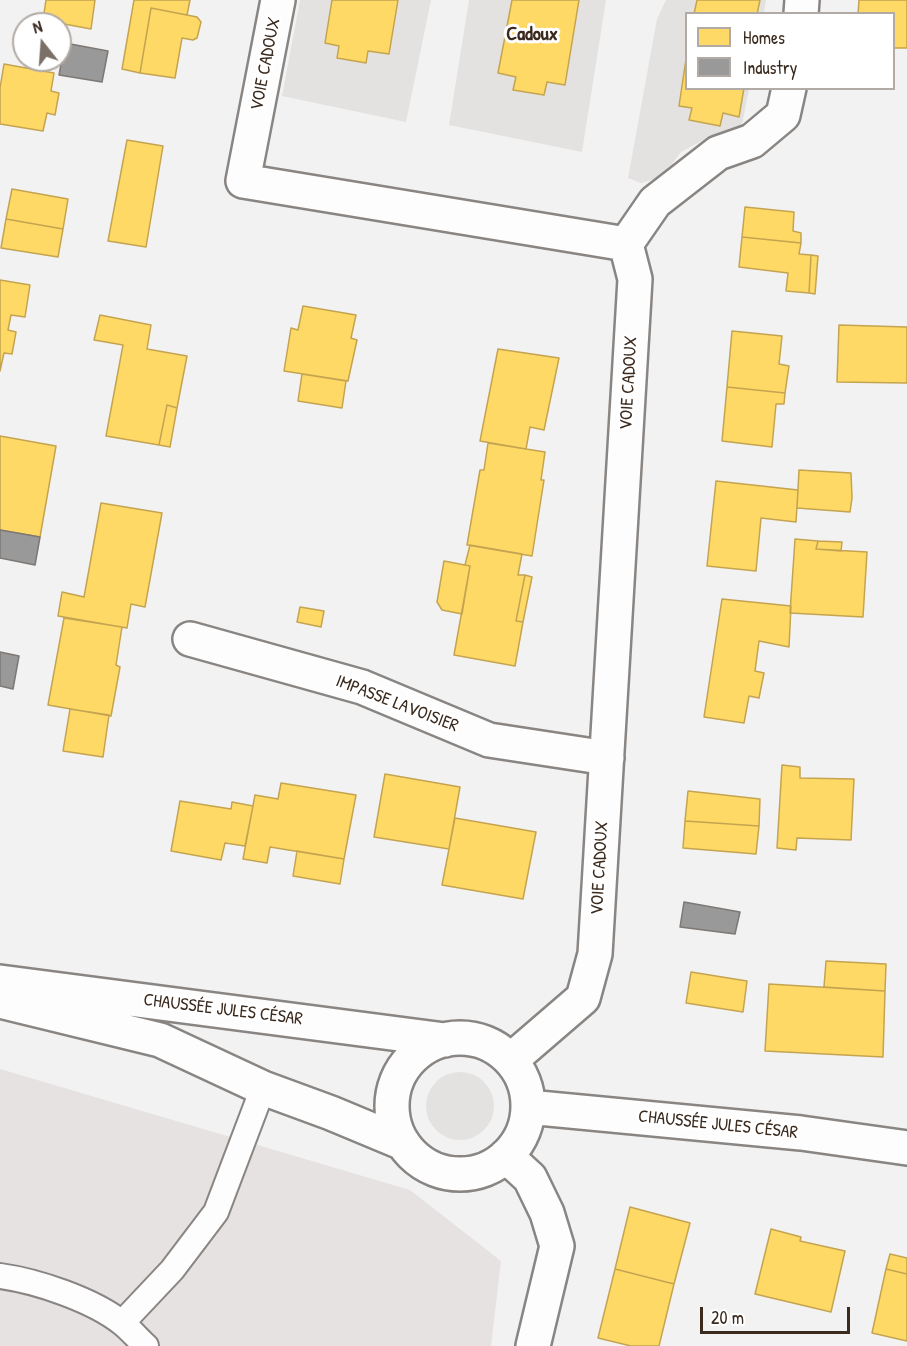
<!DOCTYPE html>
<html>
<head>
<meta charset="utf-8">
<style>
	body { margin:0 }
	#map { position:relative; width:907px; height:1346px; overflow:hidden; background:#f3f2f2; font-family:"Patrick Hand",sans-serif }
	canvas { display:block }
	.legend { position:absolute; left:685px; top:12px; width:210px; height:78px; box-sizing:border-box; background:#fff; border:2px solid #b1aaa5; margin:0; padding:8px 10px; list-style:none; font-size:18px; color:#3b2a1e }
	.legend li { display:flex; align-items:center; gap:12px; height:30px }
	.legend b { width:30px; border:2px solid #b1aaa5 }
	.north { position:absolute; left:12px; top:12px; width:60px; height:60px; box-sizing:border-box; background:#fff; border:2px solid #b1aaa5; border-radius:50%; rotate:343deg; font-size:16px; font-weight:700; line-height:24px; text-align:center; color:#3b2a1e }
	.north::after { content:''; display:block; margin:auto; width:21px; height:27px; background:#7b7068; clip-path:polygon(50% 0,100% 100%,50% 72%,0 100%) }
	.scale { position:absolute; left:700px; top:1307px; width:150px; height:27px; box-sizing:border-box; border:3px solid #3b2a1e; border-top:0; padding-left:8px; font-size:18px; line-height:21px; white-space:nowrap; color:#3b2a1e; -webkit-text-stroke:4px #fff; paint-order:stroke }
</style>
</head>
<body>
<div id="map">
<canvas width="907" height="1346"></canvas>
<ul class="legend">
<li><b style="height:16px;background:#ffd966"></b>Homes</li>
<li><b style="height:16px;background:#999"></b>Industry</li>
</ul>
<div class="north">N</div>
<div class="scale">20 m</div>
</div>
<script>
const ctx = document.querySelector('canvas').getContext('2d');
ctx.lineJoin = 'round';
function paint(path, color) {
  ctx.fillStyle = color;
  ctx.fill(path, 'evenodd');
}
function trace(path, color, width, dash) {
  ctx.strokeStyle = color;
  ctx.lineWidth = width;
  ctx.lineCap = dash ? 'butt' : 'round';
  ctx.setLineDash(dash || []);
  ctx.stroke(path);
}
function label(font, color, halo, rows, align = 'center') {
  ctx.font = font + ' "Patrick Hand",sans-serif';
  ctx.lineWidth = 6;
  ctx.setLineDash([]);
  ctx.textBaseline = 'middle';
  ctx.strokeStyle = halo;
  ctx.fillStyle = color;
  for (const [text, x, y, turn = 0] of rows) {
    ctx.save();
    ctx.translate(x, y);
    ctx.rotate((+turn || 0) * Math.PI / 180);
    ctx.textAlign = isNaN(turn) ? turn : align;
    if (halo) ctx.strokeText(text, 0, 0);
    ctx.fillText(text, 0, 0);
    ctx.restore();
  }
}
const built = new Path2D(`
	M0,1069l410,121 91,71 -10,85h-491z`);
const green = new Path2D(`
	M300,0h131l-25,122 -124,-26z
	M469,0h137l-24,152 -133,-27z
	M666,0h100l-2,13 -78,1v74l63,1 -8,41 -30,6 -30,16 -19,25 -21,6 -13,-5 29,-159z
	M426 1106a34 34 0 1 1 68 0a34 34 0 1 1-68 0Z`);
const homes = new Path2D(`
	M46,0h49l-4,29 -48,-9z
	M134,0h56l-3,15 -36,-7 -11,65 -18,-4z
	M332,0h66l-9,54 -21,-3 -2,12 -29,-5 2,-12 -14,-3z
	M512,0h67l-14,85 -18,-3 -3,13 -31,-5 3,-13 -18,-4z
	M697,0h63l-3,14h-63z
	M859,0h48v48h-13v-34h-36z
	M151,8l46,9 4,5 -4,16 -4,2 -11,-2 -7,40 -35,-5z
	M686,59v29h58l-5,29 -16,-4 -3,13 -31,-6 3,-12 -13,-2z
	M4,64l50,9 -3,18 8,2 -4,22 -8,-2 -4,18 -43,-7v-36z
	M127,140l36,6 -17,101 -38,-6z
	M12,189l56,10 -5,30 -57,-10z
	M745,207l49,5 -1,19 8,2v10l-59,-6z
	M6,219l57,10 -5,28 -57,-9z
	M742,237l59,6 -2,11 12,1 -2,38 -23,-2 2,-18 -49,-6z
	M811,255l7,1 -3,38 -6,-1z
	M0,280l30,5 -5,32 -14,-2 -3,15 8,2 -4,22 -8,-1 -4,18z
	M303,306l53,9 -5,23 6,2 -9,41 -64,-10 7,-43 7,2z
	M100,315l51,10 -4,24 40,7 -10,52 -10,-3 -8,40 -53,-9 17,-91 -29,-5z
	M839,325l68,2v56l-70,-1z
	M732,331l50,5 -3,28 10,2 -4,27 -58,-6z
	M498,349l61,9 -15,72 -14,-3 -4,22 -46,-8z
	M302,374l44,7 -4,27 -44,-7z
	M727,387l58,6 -1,11h-8l-4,43 -50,-6z
	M167,405l10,3 -7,39 -11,-2z
	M0,436l56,10 -16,91 -40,-7z
	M488,443l57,9 -4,28h3l-12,76 -65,-11 13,-75h4z
	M799,470l52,3 1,25 -2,14 -53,-4z
	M716,481l82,9 -2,32 -35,-4 -5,53 -49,-5z
	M101,503l61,10 -17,94 -14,-3 -4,24 -69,-12 4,-24 22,5z
	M795,539l23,2 -2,8 51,3 -4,65 -73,-4z
	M818,541l24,1 -1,9 -25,-2z
	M470,545l52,9 -4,21h7l-9,46 7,1 -8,44 -61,-11 16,-89 -5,-1z
	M444,561l26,5 -8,48 -20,-4 -5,-8z
	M525,575l7,2 -9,45 -7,-1z
	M722,599l69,7 -2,41 -30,-6 -4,30 9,2 -5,25 -10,-2 -5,27 -40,-6z
	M300,607l24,4 -3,16 -24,-5z
	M64,618l58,9 -6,38 4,2 -9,49 -63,-11z
	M70,709l39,6 -6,42 -40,-6z
	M782,765l18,2v11l54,1 -3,61 -54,-2 -1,12 -19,-2z
	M385,774l75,13 -11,62 -75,-12z
	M281,783l75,12 -12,64 -74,-12 -3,16 -24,-4 12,-64 23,4z
	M688,791l72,8 -1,27 -74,-5z
	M180,801l51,8 1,-7 21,4 -8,40 -20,-3 -4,17 -50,-9z
	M455,818l81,14 -13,67 -81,-14z
	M685,821l74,5 -3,28 -73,-6z
	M297,851l47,8 -4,25 -47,-8z
	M826,961l60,3 -1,27 -61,-4z
	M691,972l56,9 -4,31 -57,-9z
	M769,984l116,7 -2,66 -118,-6z
	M630,1207l60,16 -16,61 -59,-15z
	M771,1229l30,8 -1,4 45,10 -14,61 -76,-18z
	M890,1254l17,4v16l-21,-5z
	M615,1269l59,15 -15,62h-28l-33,-8z
	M886,1269l21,5v67l-35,-8z`);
const industry = new Path2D(`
	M65,43l43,8 -6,31 -43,-7z
	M0,530l40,7 -5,28 -35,-7z
	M0,652l19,4 -6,33 -13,-3z
	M684,902l56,10 -5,22 -55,-7z`);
const service = new Path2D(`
	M0,1276c37,5 93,24 122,47 9,7 16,16 24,23
	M122,1323l50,-53 44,-58 47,-124`);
const minor = new Path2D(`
	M278,0l-35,181 383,63 9,35 -40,675 -12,44 -72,62
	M801,14l1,-14
	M626,244l29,-42 63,-49 34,-12 31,-26 6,-27
	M190,639l172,48 127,53 118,18
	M506,1156l24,22 17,35 10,33 -24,100`);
const tertiary = new Path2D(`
	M0,982l445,58
	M0,1001l160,39 103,48 68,25 72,30
	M392 1106a68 68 0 1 1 136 0a68 68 0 1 1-136 0Z
	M528,1107l273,26 106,15`);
const streetNames = [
	["VOIE CADOUX",266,64,-79],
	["VOIE CADOUX",629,383,-87],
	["IMPASSE LAVOISIER",397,704,21],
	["VOIE CADOUX",600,868,-87],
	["CHAUSSÉE JULES CÉSAR",223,1010,7],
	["CHAUSSÉE JULES CÉSAR",718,1125,6]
];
const neighbourhoodNames = [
	["Cadoux",532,35]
];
paint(built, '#e5e2e1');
paint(green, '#e4e2e0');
paint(homes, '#ffd966');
trace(homes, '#c4a450', 1.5);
paint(industry, '#999');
trace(industry, '#7d7874', 1.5);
trace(service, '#898582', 28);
trace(minor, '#898582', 38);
trace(tertiary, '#898582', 38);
trace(service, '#fdfdfd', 24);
trace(minor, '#fdfdfd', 33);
trace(tertiary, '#fdfdfd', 33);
label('18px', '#3b2a1e', '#fff', streetNames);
label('bold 20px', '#3b2a1e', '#fff', neighbourhoodNames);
</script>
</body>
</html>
